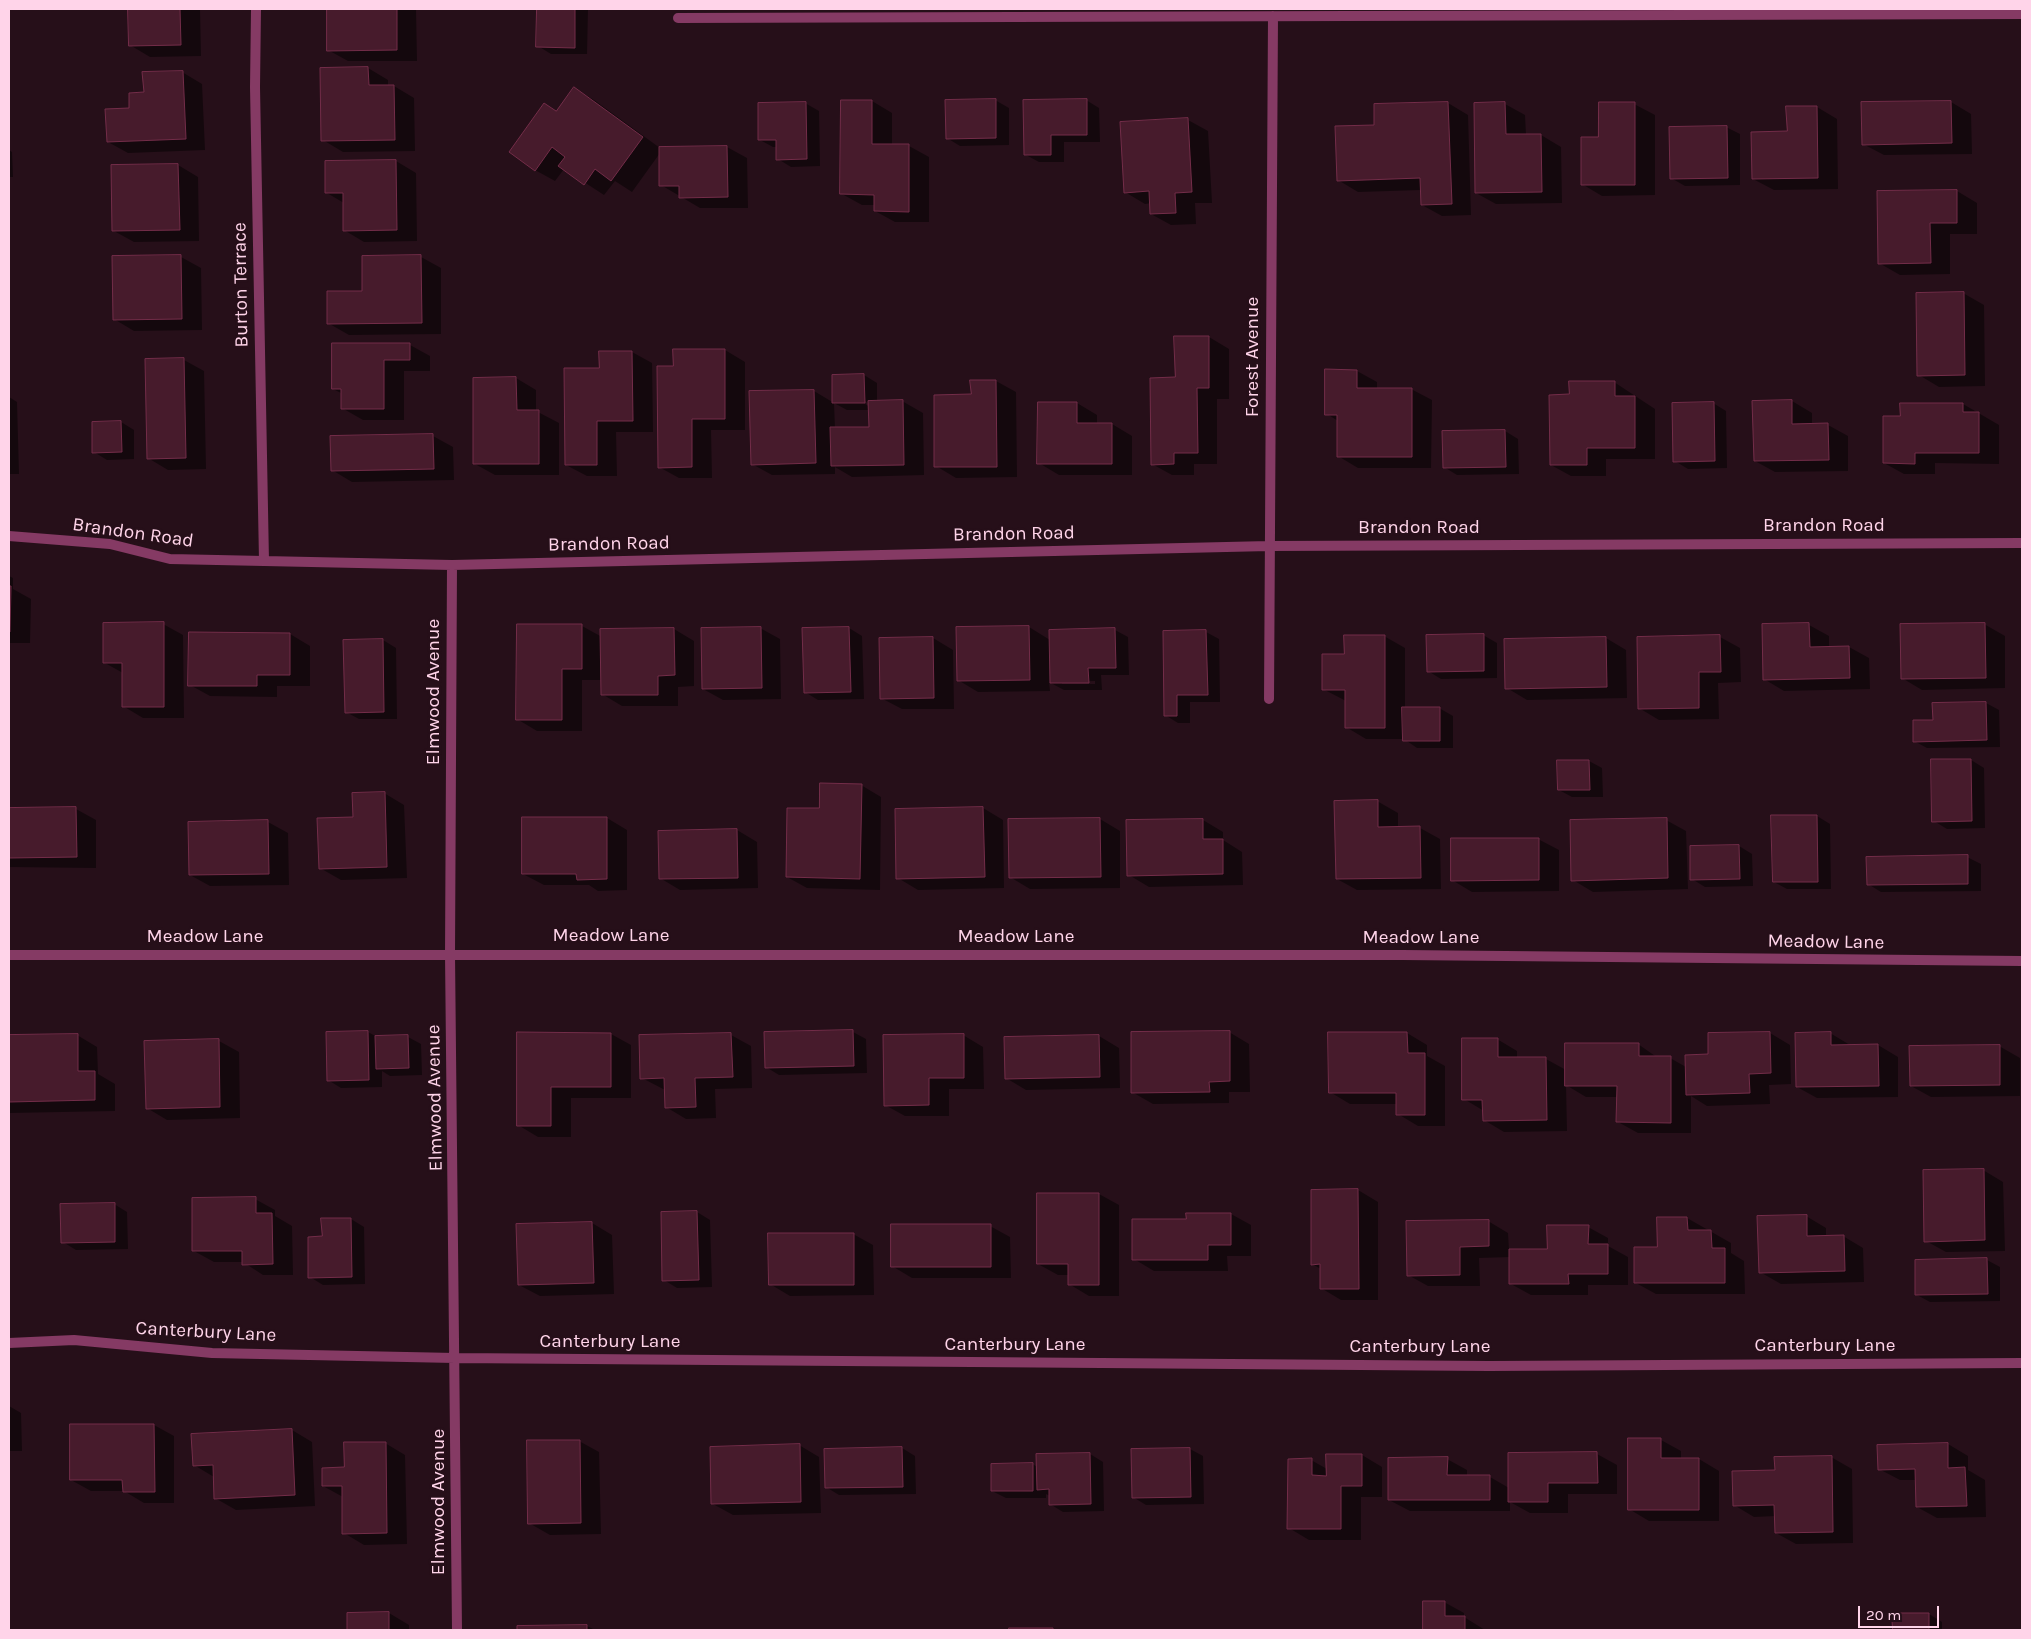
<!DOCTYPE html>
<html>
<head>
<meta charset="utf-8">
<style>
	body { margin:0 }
	#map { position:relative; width:2031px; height:1639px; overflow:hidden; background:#260f19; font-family:Karla,sans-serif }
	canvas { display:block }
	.frame { position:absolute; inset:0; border:10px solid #ffd4e9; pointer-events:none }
	.scale { position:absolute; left:1858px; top:1606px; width:81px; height:22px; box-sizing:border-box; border:2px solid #ffd4e9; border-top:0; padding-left:6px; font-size:15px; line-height:18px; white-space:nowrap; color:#ffd4e9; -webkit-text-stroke:4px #260f19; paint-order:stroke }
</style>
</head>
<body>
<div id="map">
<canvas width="2031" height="1639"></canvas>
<div class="frame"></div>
<div class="scale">20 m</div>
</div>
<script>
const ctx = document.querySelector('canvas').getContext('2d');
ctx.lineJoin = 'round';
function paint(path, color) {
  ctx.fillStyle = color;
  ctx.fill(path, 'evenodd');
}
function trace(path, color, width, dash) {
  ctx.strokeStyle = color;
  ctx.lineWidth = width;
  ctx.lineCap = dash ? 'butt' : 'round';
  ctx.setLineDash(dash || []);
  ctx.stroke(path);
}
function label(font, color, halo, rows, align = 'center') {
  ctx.font = font + ' Karla,sans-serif';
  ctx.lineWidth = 5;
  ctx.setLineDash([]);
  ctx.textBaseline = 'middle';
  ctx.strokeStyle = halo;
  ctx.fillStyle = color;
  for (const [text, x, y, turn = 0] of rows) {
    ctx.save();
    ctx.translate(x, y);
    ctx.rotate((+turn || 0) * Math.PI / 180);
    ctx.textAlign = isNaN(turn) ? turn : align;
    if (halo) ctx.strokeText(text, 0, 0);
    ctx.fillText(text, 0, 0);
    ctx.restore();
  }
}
const shadow = new Path2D(`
	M129,9h71l1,47 -51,1 -20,-12z
	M328,9h88l1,52h-69l-20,-11z
	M538,9h50l-1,45h-36l-13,-8z
	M368,68l20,12v6h6l20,12 1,53 -72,1 -20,-12z
	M182,72l20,12 3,66 -77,3 -20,-11 23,-32z
	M574,88l20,12 66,48 67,-1 20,11 1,50h-48l-39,-23 -1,-32 -28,39 -17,-11 -11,14 -40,-26 -9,12 -20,-11 22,-58z
	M995,100l14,8v37l-49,1 -13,-8z
	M1086,100l13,8 1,34h-36v20h-25l-13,-7z
	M872,101l20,12v33h17l20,11v65h-34l-20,-11v-6h-13l-20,-11z
	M1951,102l20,12 1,40 -88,1 -21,-11v-40z
	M805,103l14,8 1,55 -29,1 -13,-8 -1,-12h-4l-13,-7z
	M1448,103l20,12 3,100 -29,1 -20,-11 -1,-15 -63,2 -20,-12 37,-54v-21z
	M1505,104l20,11 1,20h15l20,12 1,56 -66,1 -20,-11z
	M1634,104l21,11v80l-53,1 -20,-12 18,-45z
	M1817,107l20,12 1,70 -64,1 -21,-11 35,-46z
	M1188,120l20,11 4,72h-17l1,21 -25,1 -20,-11v-11l-6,1 -20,-12z
	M1726,127l14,7v51l-55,1 -14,-8z
	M9,150l3,2 1,25h-4z
	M396,161l20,12 1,68 -53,1 -20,-12v-27l-17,-10 -1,-31z
	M178,165l20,12 1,64 -65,1 -20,-11 -2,-65z
	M1957,191l20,12v31h-27v40l-50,1 -21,-12z
	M181,257l20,11 1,62 -68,1 -20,-12z
	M421,257l20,11v66l-92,1 -21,-12 35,-31z
	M1963,293l21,12 1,81 -46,1 -20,-12z
	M1209,337l20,12v50h-12v65h-23v11h-22l-20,-11 24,-85z
	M410,345l20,11v15h-26v49h-41l-21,-12 1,-14 -10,-5z
	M725,350l20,12v68h-34l1,48h-33l-20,-11 16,-100z
	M632,352l20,11 1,69h-37l1,44h-30l-21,-11z
	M146,360h38l20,11 2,98 -38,1 -20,-12z
	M1357,371l20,11v7h34l21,11 -1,68h-73l-20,-12v-35l-11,-7z
	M864,375l13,8v19l25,-1 21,12 1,62 -72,2 -17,-10v7l-63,1 -20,-11 62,-73 20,12zM860,398l10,6v3l-11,-7zM834,403l13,7h23v18l-35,1z
	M516,378l20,12v21l23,12v52h-64l-20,-11z
	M996,381l20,11 1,85 -61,1 -20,-12 36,-70z
	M1614,382l41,27v50h-49v17h-35l-20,-11 19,-70z
	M9,397l8,5 2,72h-10z
	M1792,401l20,12v12h16l20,11v35l-73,1 -20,-11z
	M1077,403l20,12v9h15l20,12v39h-73l-20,-12z
	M1713,403l13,8 1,57 -39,1 -13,-8z
	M1963,404l36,21v39l-64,-1v11h-31l-20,-11 17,-46z
	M121,422l13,8v29l-27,1 -13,-8z
	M1505,431l13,8 1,35 -62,1 -13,-8z
	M433,436l20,11 1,33 -102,2 -20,-12 -1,-33z
	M9,576l4,2v11l18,10 -1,44h-21z
	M163,624l20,11 1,83h-41l-20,-12v-33l-18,-10z
	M1984,624l21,12v52l-83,2 -20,-12z
	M1809,625l20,11v11h20l20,11 1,31 -86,2 -20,-12z
	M582,626l20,11 72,-8 20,12v45l-16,1v19h-56l-20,-12v-14h-20v51h-45l-20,-12z
	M1029,627l21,13v-9l65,-1 13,7 1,38h-28l1,15h-38l-15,-8 1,9 -72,1 -20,-12zM1095,681v3h-33v-2z
	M760,628l20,11 1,60 -58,1 -20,-11z
	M849,628l13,8 2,63 -46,1 -13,-8 -1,-63z
	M1164,632h42l13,7 1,63h-30v21h-12l-13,-8z
	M190,633l100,1 20,12v40h-33v11l-67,-1 -20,-11z
	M1483,635l14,8v35l-56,1 -13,-8z
	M1384,636l21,12v61l34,-1 14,8v32h-36l-13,-9h-38l-20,-12v-26l-23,-12 22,-34z
	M1720,637l20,11 1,34 -23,1 1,36 -60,1 -20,-12z
	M933,638l20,12 1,59h-52l-21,-11z
	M1606,638l20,12 1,48 -100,2 -20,-12z
	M383,640l13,8 1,71h-38l-13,-7z
	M1986,703l13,7 1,37 -73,1 -13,-7 20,-20z
	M1971,760l13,8 1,60 -38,1 -13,-8z
	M1558,761h31l13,7 1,29h-31l-13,-7z
	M861,785l20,12 -1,93 -73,-2 -20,-11 34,-67z
	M384,793l20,12 3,73 -66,2 -21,-12 35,-50z
	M1377,801l21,12v15h22l20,11 1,50 -84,1 -20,-11z
	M983,808l20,12 1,68 -86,2 -20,-12z
	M9,809h67l20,11v48l-87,-1z
	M1817,816l13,8 1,65h-44l-13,-7z
	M607,818l20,12v60l-29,1 -9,-6h-45l-21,-11z
	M1100,819l20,12v57l-90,1 -20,-12z
	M1203,820l20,12v8l19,12 1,33 -94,2 -20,-12z
	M1666,820l20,11 2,58 -95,3 -20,-12z
	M268,822l20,11 1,52 -79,1 -20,-11z
	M737,830l20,12 1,46 -78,2 -20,-12z
	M1538,839l21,11v41l-87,1 -20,-12z
	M1739,846l13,8 1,32 -48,1 -13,-8z
	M1967,857l14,7v27l-100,1 -13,-8z
	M368,1032l9,5h31l13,7 1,31 -32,1 -8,-5v16l-41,1 -13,-8z
	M853,1032l13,7 1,34 -88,2 -13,-8z
	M1229,1032l20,12 1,48h-21v11l-76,1 -21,-12z
	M518,1033l93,1 20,11v53h-60v39h-33l-20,-12z
	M1407,1033l20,12v11l18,10v60h-27l-20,-12v-10h-48l-20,-12z
	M1770,1033l20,12 1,39 -22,1 1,19 -63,2 -16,-10v37h-53l-20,-11v-25h-32l-20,-12 1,46 -63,1 -20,-12v-9l-20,-12 33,-60 20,12v8h29l20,11 72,-26 20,14h12l16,9 24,-12z
	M1830,1033l20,12h28l20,12v40l-81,1 -20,-11z
	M77,1035l20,12 1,27 17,10v27l-106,2v-76z
	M731,1035l20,11 1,42 -37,1 1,29 -30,1 -20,-12 -1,-17 -23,-12 -1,-41z
	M963,1035l20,12 1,42h-35v27h-44l-20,-11z
	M1099,1036l20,12 1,40 -94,2 -20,-12z
	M219,1041l20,11 1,66 -73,2 -20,-12z
	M1999,1046l21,12v38l-89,1 -20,-11z
	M1983,1170l20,12 2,69 -59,1 -20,-11z
	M1358,1190l20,12v98h-37l-20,-12v-19l-9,-5z
	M1099,1194l20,11v91h-30l-20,-12v-9h-11l-20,-11z
	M255,1199l20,11v6l17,10 1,49h-30l-20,-13h-29l-20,-11z
	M114,1204l13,8 1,37 -52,1 -13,-8z
	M697,1212l13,8 2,67 -35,1 -13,-8 -2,-67z
	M1231,1214l20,11v31h-24l1,15h-74l-20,-12 53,-39z
	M1806,1216l20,12v9l17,-1 20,12 1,34 -83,2 -21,-12z
	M1658,1218h29l44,25v10l13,8 1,33h-89l-20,-11 22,-35z
	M351,1219l13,8 1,57 -42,1 -13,-8 13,-39z
	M1488,1221l20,12 1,17 40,1 39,-24 20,11v8l20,11v28h-40v10h-57l-20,-11v-27l-32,1 1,28h-52l-20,-11z
	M592,1223l20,12 2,59 -74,2 -21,-11z
	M990,1226l20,11 1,41h-99l-20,-12z
	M853,1234l20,11 1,50 -84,1 -20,-12z
	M1987,1260l13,7v34l-70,1 -13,-7z
	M9,1406l12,7 1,38h-13z
	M154,1425l20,11v67h-30l-20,-12h-33l-20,-11z
	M292,1430l20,12 3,64 -79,4 -21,-12 -1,-21 -20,-12z
	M1661,1440l20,11v8h18l20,12v50h-70l-20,-12z
	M579,1441l20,11 2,82 -51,1 -21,-12z
	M385,1443l20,12 2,89 -43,1 -20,-12 -1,-36 -20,-11z
	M1948,1444l20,12v14l17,10 1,37 -49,1 -20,-11 -1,-27h-16l-21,-11z
	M799,1445l20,12 2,56 -88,2 -20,-11z
	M902,1448l13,8 1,38 -77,1 -13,-8z
	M1190,1449l13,7 1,48 -58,1 -13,-8z
	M1090,1454l13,8 1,49 -41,1 -13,-8v-8l-4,-2v4h-40l-14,-7 40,-27 6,3v-12z
	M1597,1454l20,11v29h-49v19h-38l-20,-11v9h-100l-21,-11 58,-41 20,11v7h23l19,11v-33z
	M1362,1455l20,12v30h-21v43h-52l-20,-12 22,-68 16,9z
	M1831,1457l21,12 1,74 -57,1 -20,-11v-17l-22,1 -20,-12 42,-34z
	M1424,1602h20l20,11v4l21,13h-61z
	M389,1613l20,12v5h-60l-1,-16z
	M1929,1614l13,8v8h-48v-15z
	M587,1626l8,4h-76v-3z`);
const building = new Path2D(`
	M128,9h52l1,36 -52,1z
	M327,9h70v41l-70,1z
	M537,9h38v39l-39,-1z
	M368,67l1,18h25l1,55 -74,1 -1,-73z
	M183,71l3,68 -79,3 -2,-33 24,-1v-15l15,-1 -2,-20z
	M574,87l69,50 -32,44 -16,-12 -11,16 -26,-19 7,-9 -13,-10 -17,24 -26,-19 35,-49 12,8z
	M996,99v39l-50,1 -1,-39z
	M1087,99v36h-36v20h-27l-1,-55z
	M841,100h31v44h37v68l-35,-1v-16l-34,-1z
	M1951,101l1,42 -90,2 -1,-43z
	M806,102l1,57 -31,1v-20h-18v-37z
	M1448,102l4,102 -31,1 -1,-27 -83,3 -2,-55 39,-1v-21z
	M1505,102l1,32h35l1,58 -67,1 -1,-90z
	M1599,102h36v83h-54v-48h17z
	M1786,106h31l1,72 -66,1 -1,-47 36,-1z
	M1188,118l4,74 -17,1 1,20 -26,1 -1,-23 -25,2 -4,-71z
	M1727,126l1,52 -58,1 -1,-52z
	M727,146l1,51 -49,1v-12h-20v-39z
	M396,160l1,70 -54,1v-38h-18v-32z
	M178,164l2,66 -68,1 -1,-66z
	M1957,190v33h-27l1,40 -53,1 -1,-73z
	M181,255l1,64 -69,1 -1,-64z
	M421,255l1,68 -95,1v-33h35v-35z
	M1964,292l1,83 -48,1 -1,-83z
	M1174,336h35v52h-12l1,65h-24v11l-23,1 -1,-87 25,-1z
	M332,343h78v17h-26v49h-43v-20h-9z
	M673,349h52v70h-33v48l-34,1 -1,-102h16z
	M599,351h33l1,70h-36v44h-32l-1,-97h35z
	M184,358l2,100 -39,1 -2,-100z
	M1325,369l32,1v18h55v69h-75v-42h-12z
	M864,374l1,29h-33v-28z
	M516,377l1,33h22v54h-66v-86z
	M970,380h26l1,87h-63v-72l37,-1z
	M1569,381h46v15h20v52h-48v17h-37l-1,-70 20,-1z
	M814,390l2,73 -65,2 -2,-74z
	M903,400l1,65 -73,1 -1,-39h39l-1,-26z
	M1792,400v24l36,-1 1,37 -75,1 -2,-60z
	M1038,402h39v21h35v41h-75z
	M1714,402l1,59 -42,1 -1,-59z
	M1900,403h63v9h16v41h-64v11l-32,-1v-47h17z
	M121,421l1,31 -30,1v-31z
	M1505,430l1,37 -63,1 -1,-37z
	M433,434l1,35 -103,2 -1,-35z
	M9,586h2l-1,46h-1z
	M164,622v85h-42v-44h-19v-40z
	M1809,623l1,24 39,-1 1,32 -87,2 -1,-56z
	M1985,623l1,55 -85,1 -1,-55z
	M517,624h65v45h-20v51h-46z
	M1029,626l1,54 -73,1 -1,-54z
	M761,627l1,61 -60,1 -1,-61z
	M849,627l2,65 -47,1 -2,-65z
	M674,628l1,47 -17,1v19h-57l-1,-66z
	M1115,628l1,40h-28l1,15h-39l-1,-53z
	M1206,630l2,65h-31v21h-13l-1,-85z
	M189,632l101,1v42h-33v11h-69z
	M1484,634v37l-57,1 -1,-37z
	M1344,635h41v93h-40v-38h-23v-36h22z
	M1720,635l1,37h-22v36l-61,1 -1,-72z
	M933,637l1,61 -54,1 -1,-61z
	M1606,637l1,50 -102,2 -1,-50z
	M383,639l1,73 -39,1 -2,-73z
	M1986,702l1,38 -74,2v-22h20l-1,-17z
	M1402,707h38v34h-37z
	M1931,759h40l1,62 -40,1z
	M1557,760h32l1,30h-32z
	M820,783l42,1 -2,95 -74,-2 1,-69h32z
	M385,792l2,75 -68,2 -2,-51 36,-1 -1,-24z
	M1378,800v27l42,-1 1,52 -85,1 -2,-78z
	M76,807l1,50 -68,1v-50z
	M983,807l2,70 -89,2 -1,-70z
	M1771,815h46l1,67h-45z
	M522,817h85v62l-30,1 -1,-6h-54z
	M1100,818l1,59 -92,1 -1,-59z
	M1667,818l1,60 -97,3 -1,-61z
	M1203,819v20h20v35l-96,2 -1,-56z
	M268,820l1,54 -80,1 -1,-53z
	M737,829l1,49 -79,1 -1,-48z
	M1451,838h88v42l-88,1z
	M1739,845l1,34 -50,1v-34z
	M1968,855v29l-101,1 -1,-28z
	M853,1030l1,36 -89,2 -1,-36z
	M368,1031l1,49 -42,1 -1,-49z
	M1230,1031v50l-21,1 1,10 -79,1v-61z
	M517,1032l94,1v54h-60v39h-34z
	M1328,1032h79l1,21h17v62h-29v-22h-67z
	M1770,1032l1,41 -22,1 1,19 -64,2 -1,-40 23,-1v-21z
	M1831,1032v13l47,-1 1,42 -83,1 -1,-54z
	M731,1033l2,44 -38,1 1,29 -31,1 -1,-30 -24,1 -1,-44z
	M78,1034v37h17v29l-86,2v-67z
	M964,1034v44h-35v27l-45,1 -1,-71z
	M408,1035l1,33 -33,1 -1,-33z
	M1099,1035l1,42 -95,2 -1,-42z
	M1462,1038h36v19h48l1,63 -64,1 -1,-21h-20z
	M219,1039l1,68 -74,2 -2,-68z
	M1565,1043h74v13h32v67l-55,-1 1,-36h-52z
	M2000,1045v40l-90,1 -1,-40z
	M1984,1169l1,71 -61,2 -1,-72z
	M1358,1189l1,100h-39v-25l-9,1v-75z
	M1037,1193h62v92h-31v-21h-31z
	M256,1197v16h16l1,51 -31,1v-14h-50v-53z
	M115,1203v39l-54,1 -1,-39z
	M697,1211l2,69 -37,1 -1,-69z
	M1186,1213h45v32h-23v15h-76v-41h54z
	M1807,1215v21l37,-1 1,36 -86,2 -2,-57z
	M1657,1217h30l1,13h23l1,18h13v35h-91v-36h23z
	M321,1218h30l1,59 -44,1v-41l14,-1z
	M1489,1220v26l-29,1v28l-53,1 -1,-55z
	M592,1222l2,61 -76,2 -2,-61z
	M891,1224h100v43h-100z
	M1547,1225h42l-1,19h20v30h-40l1,10h-60v-35h38z
	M768,1233h86v52h-85z
	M1987,1258l1,36 -73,1v-35z
	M70,1424h84l1,68h-32l-1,-12h-52z
	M292,1429l3,66 -81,4 -1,-34 -20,1 -2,-32z
	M1628,1438h33v20h38v52h-71z
	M527,1440h53l1,83 -53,1z
	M344,1442h42l1,91 -45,1v-48h-20v-18l22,-1z
	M1948,1443v25l17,-1 2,39 -51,1 -1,-38 -37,1 -1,-25z
	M800,1444l1,58 -90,2 -1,-57z
	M902,1447l1,40 -78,1 -1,-39z
	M1190,1448l1,49 -59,1 -1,-49z
	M1597,1452l1,31h-50v19h-40v-49z
	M1090,1453l1,51 -42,1v-16l-12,1 -1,-36z
	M1326,1454h36v32h-21v43h-54l1,-70 24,-1v17l14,1z
	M1832,1456l1,76 -58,1 -1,-28 -41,1 -1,-35 43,-1 -1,-13z
	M1448,1457l-1,18h43v25h-102v-42z
	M1033,1463v28h-42v-27z
	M1423,1601h22v15h20v14h-42z
	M389,1612v18h-42v-17z
	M1892,1613h37v17h-36z
	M587,1625v5h-70v-4z
	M1009,1628h44v2h-44z`);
const street = new Path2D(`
	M256,9l-1,78 9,474
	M678,18l1344,-4
	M9,536l101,8 60,15 282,6 817,-19 753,-3
	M452,565l-2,389 7,676
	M1269,699l4,-683
	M9,955h1393l620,6
	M9,1343l65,-3 138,13 243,5 1034,8 533,-3`);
const streetNames = [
	["Burton Terrace",241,285,-91],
	["Forest Avenue",1253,357,-90],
	["Brandon Road",1824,526],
	["Brandon Road",1419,528],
	["Brandon Road",133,533,8],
	["Brandon Road",1014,534,-1],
	["Brandon Road",609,544,-1],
	["Elmwood Avenue",434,692,-90],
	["Meadow Lane",611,936],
	["Meadow Lane",205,937],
	["Meadow Lane",1016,937],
	["Meadow Lane",1421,938],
	["Meadow Lane",1826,942,1],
	["Elmwood Avenue",435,1098,-91],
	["Canterbury Lane",206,1332,3],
	["Canterbury Lane",610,1342],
	["Canterbury Lane",1015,1345],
	["Canterbury Lane",1825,1346],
	["Canterbury Lane",1420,1347],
	["Elmwood Avenue",439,1502,-90]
];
paint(shadow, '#0007');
paint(building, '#471b2c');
trace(building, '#732d49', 1);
trace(street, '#853a64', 10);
label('19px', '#ffd4e9', '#260f19', streetNames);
</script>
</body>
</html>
